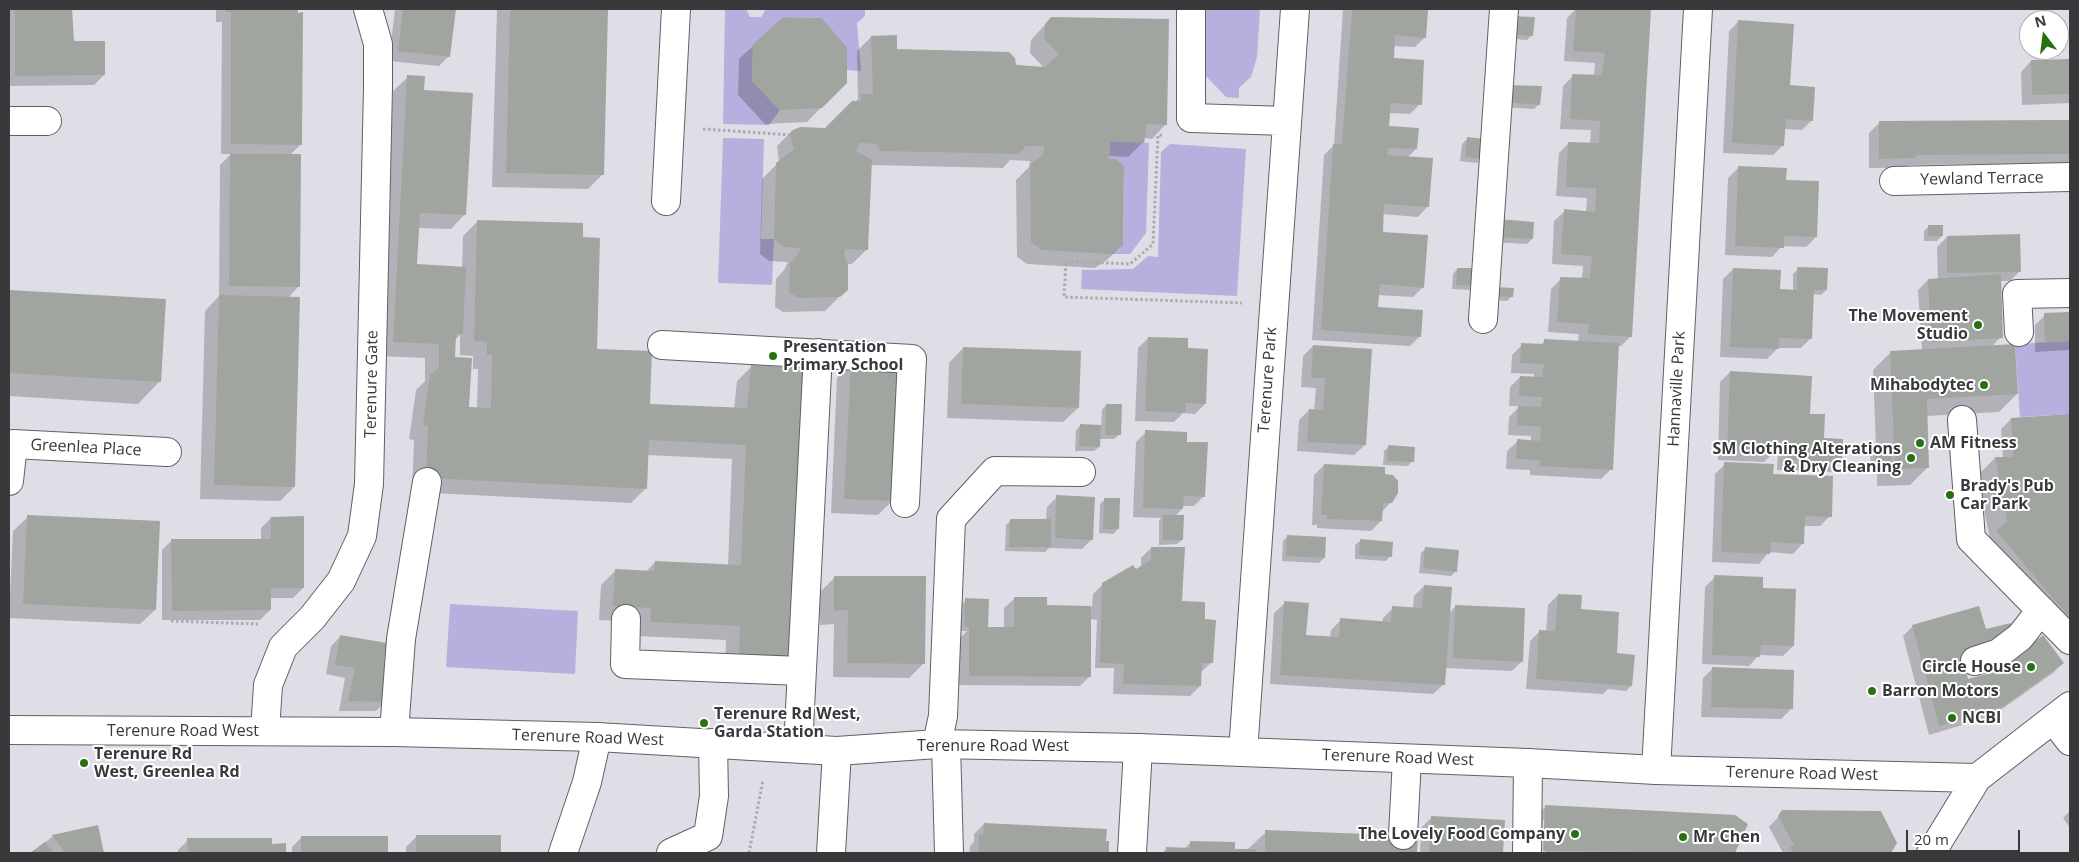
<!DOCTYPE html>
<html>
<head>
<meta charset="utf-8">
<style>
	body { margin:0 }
	#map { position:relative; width:2079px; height:862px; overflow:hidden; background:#dfdee6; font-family:"Open Sans",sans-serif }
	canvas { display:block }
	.frame { position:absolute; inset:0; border:10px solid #39393c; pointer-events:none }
	.north { position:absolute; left:2019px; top:10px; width:50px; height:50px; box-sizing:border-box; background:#fff; border:1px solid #b0b0b1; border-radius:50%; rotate:345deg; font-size:14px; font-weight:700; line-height:20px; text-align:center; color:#39393c }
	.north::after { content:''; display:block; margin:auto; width:18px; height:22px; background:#277114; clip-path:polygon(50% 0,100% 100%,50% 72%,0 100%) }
	.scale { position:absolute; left:1906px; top:830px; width:114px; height:22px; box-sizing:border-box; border:2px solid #39393c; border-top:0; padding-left:6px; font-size:15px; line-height:18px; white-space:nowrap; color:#39393c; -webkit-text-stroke:4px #fff; paint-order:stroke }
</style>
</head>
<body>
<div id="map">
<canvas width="2079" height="862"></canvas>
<div class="frame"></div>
<div class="north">N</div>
<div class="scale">20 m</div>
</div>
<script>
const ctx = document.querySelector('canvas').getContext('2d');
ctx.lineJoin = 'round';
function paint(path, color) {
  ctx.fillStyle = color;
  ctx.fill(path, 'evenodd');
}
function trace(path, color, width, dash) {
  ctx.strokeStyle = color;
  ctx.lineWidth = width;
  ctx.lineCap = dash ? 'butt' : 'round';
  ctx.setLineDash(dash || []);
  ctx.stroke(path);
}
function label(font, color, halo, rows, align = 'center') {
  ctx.font = font + ' "Open Sans",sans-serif';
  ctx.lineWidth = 4;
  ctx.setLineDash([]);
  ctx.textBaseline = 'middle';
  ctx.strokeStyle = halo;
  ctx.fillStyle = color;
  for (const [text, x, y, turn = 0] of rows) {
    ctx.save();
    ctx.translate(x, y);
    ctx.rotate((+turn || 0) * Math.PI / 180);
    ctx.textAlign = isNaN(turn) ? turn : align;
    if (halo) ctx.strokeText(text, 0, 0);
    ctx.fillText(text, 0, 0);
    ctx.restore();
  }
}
const green = new Path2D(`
	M725,9h21l4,8h11l5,-8h99v7l-8,7 4,48 -14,-1v-23l-25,-29 -39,-1 -30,27 -1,37 28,29 -11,15 -46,-1z
	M1205,9h55l-3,48 -6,20 -12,11v10l-13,-1 -22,-23z
	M723,138l41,1 -3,100h13l-2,46 -54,-2z
	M1110,141l39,2 -3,90 -16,21h-20l13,-8 1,-80 -10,-7h-5z
	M1170,144l76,5 -9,147 -156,-7 1,-19 51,-1 15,-13 10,1 3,-105z
	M2070,341v73l-50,3 -5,-73z
	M450,604l128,7 -3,63 -129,-7z`);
const shadow = new Path2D(`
	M9,9h63l1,33 31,33 -10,10 -85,1z
	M216,9h80l5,135 -11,11 9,131 -11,12 6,189 -14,14 -80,-2 5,-188 14,-15 1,-131 11,-11h-10l1,-132h-6z
	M395,9h60l-6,47 -10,10 -50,-5z
	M497,9h110l-5,166 -14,14 -96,-2z
	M1343,9h83l-1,28 -10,10 -22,-1v13l27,45 -10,10 -21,-1 -1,14 28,22 -9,9 21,48 -10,11 -36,-3 -1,19 42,54 -10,10 -36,-2 -1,13 44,28 -10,10 -98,-6 12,-185 10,-10z
	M1576,9h74l-19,327 -10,10h-4l-6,123 -10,10 -71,-4v-5l-24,-1 1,-18 11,-10h13v-5l-23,-1 1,-18 11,-11h-11l1,-19 10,-10 14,1v-4l-23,-1 1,-18 10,-10 18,1 5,-6 33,2 1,-8 -31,-2 3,-43 10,-10h21l1,-13 -31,-2 2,-43 11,-10 21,1 1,-14 -31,-2 3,-43 10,-10 21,1 1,-14 -31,-1 3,-43 10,-10h21l1,-13 -31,-2 3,-43z
	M1510,17l22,18 -5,5 -23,-2z
	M1051,18l115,106 -14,15 -8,-1 -1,4 -15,15 -20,-1 14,89 -15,15 -12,8 -68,-4 -10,-7 -1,-77 13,-13 1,-6 -20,-1 -7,8 -133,-3 -3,84 -15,15h-5v25l-22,22 -42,1 -8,-5 1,-28 8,-9 4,-8 -19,-1 -9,-7 2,-75 17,-17 -2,-16 14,-14 34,-3 33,-30 -1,-48 14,-14 25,13 148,18 -14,-15 1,-13z
	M1739,21l50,66 23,33 -10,10 -18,-1 -1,16 -10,10 -50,-2 6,-122z
	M754,45l92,37 -39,40 -42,2 -27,-29 1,-36z
	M2070,60v43l-48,2 -1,-33 10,-11z
	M408,77l14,14 43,123 -14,15 -34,-1 -2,37 47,3 1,-32 15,-15 104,18 14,112 53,54 85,4 3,-28 14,-14 43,290 -69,13 1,-30 -90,-4 1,-14 -38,-2 2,-35 14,-14 31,1 9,-10 73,4 4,-107 -85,-4 -1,33 -15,15 -219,-11 2,-52 -5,-1 7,-49 9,-9v-23l-45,-2 13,-265zM460,335v20l13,1v13h5l-1,40 -10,-1 -13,-50 1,-18z
	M1506,86l33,18 -5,5 -34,-2z
	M2070,121v42l-162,2 -3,3h-36v-35l10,-10z
	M1467,139l15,19 -5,5 -17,-2 2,-17z
	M1738,168l47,13 31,56 -10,10 -24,-1 -10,11 -47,-2 3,-77z
	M1493,226l39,13 -5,5 -35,-2z
	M1929,226l13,10 -5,5h-13v-10z
	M1947,237l73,34 -10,10h-10l1,56 -9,9 25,48 -18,18 -73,4 2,51 -18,18 -33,1v-16h-6l-1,-17 6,-6 -3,-77 18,-18 31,-2 -4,-60 10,-10h10l-1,-33z
	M1457,269h20l-5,21 -20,-1 1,-15z
	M1733,269l46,21 14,1v-17l5,-5 28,21 -5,5 -9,-1 -1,44 -10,10h-23l-11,11 -47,-2 3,-78z
	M1494,288l18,8 -5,5 -18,-1z
	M10,291l150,90 -22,23 -129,-8z
	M2070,313v37l-35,2v-27l10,-10z
	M1148,338l39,11 18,55 -10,10 -12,-1 -9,9 -39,-1 3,-73z
	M1313,346l52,99 -11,10 -57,-4 2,-31 10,-10h5l2,-22 -15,-1 2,-31z
	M963,348l115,60 -15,14 -116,-4 2,-55z
	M851,364l41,137 -14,14 -47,-2 6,-135z
	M1730,372l79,43 14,25 18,22 -10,10 -54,-2 1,-19h-3l-11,11 -46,-2 2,-78z
	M1106,405l13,30 -5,4h-15v8l-5,4h-19l1,-21 5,-5 20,1 1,-16z
	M2070,415v242l-91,-108 11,-10 -13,-63 18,-18h8l-2,-29 10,-10z
	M1146,432l39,11 19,53 -10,10h-12v3l-7,7 7,24 -5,4 -18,1v-24l2,-3 -28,-1 3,-75z
	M1389,447l23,14 -4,5 -25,-1 1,-14z
	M1725,464l47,11 58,41 -10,10h-17v17l-10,11 -24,-2 -10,12 -47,-2 3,-88z
	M1324,465l60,10 7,27 -9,10 -1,9 -10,10 -54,-3v-3h-5l2,-50z
	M1057,497l35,42 -10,10 -33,-1 -4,4 -40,-1 1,-26 5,-5h35l1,-13z
	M1105,499l13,30 -5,5 -14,-1 1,-29z
	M28,517l127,93 -15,14 -131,-6 4,-87z
	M271,518l32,70 -10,10h-23v12l-10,10h-98v-70l10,-10h89v-12z
	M1288,536l36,22 -5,5 -37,-2 1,-20z
	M1360,541l30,15 -4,5 -31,-2v-14z
	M1151,548l30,54 22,19 9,41 -11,10 -1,14 -10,10 -77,-2 1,-26h-19l2,-48 -7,-1v57l-10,10 -121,-1 1,-47 7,-7h-7l1,-26 5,-5 19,28 19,1v-21l11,-10 31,9h46l1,-13 10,-10 38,-17v-9z
	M1426,548l30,23 -5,5 -32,-3 2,-20z
	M835,577l89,86 -15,15 -76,-1 1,-53 -14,1v-33z
	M1715,577l46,13 32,56 -10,10 -24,-1 -10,11 -47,-2 3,-77z
	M1424,586l25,27 7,-7 66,55 -10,10 -67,-3 -1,16 -11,10 -163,-10 4,-71 11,-10 20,34 25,1 1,-8 10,-10 41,3 1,-5 10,-10 20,1 1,-13z
	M1558,595l22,15 35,47 16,29 -5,5 -18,-2 -5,5 -77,-5 4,-48 10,-10 6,1 2,-27z
	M1913,626l72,6 -23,26 5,22 96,-17 -10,10 -61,43 -63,19 -26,-99z
	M341,636l42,25 3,40 -10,10h-37l6,-33 -19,-4 5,-28z
	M1713,668l78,41 -10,10 -80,-2 2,-39z
	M1545,807l201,17 -13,29h-188l1,-33h-3l-1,33h-12l1,-32z
	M2070,811v17l-7,-10z
	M1783,812l112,31 -5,10h-107l-14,-26z
	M1431,818l73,3 -2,32h-82l1,-25z
	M984,824l124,19v10h-139l1,-7 4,-4v-8z
	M97,826l6,27h-71l21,-17z
	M1266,832l151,5 -1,16h-254l5,-5 17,1 7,-7 43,8h13z
	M500,836v17h-94v-6l10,-10z
	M302,837h84v16h-94v-6z
	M188,840l97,5v8h-107v-3z`);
const building = new Path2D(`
	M15,9h57l2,32h31v34l-90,1z
	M226,9h72v4l5,-1 -1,133 -71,-1v-132h-5z
	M403,9h53l-6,48 -52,-6z
	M510,9h98l-4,166 -98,-2z
	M1352,9h76l-2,29 -31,-3 -1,23 30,2 -2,45 -31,-2 -1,10 -1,13 30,2 -2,21 -29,-1 -1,7 46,3 -4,49 -45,-3 -1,28 45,3 -4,53 -44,-4 -2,23 45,3 -2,27 -100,-7 12,-186h9z
	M1576,9h75l-19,328 -44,-3 1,-10 -32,-2 3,-45 30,1 2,-22 -31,-2 3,-45 31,3 1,-24 -30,-1 2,-45 31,1 1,-22 -30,-2 2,-45 30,1 3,-22 -32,-2z
	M1509,16l26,1 -2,19 -25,-2z
	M783,17l39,1 25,29v36l-25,25 -42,2 -28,-29 1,-37z
	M1051,17l118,2 -2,106 -20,-1 -3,19 -34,-2 -1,18h7l8,7 -1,80 -13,8 -68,-4 -11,-8 -1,-77 13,-10 1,-9h-18l-8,8 -138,-3 -4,-7 -16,-1 -4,8 16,9 -4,90 -23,-1 -1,7 4,8v26l-8,7 -42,1 -9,-6 1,-29 8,-9 3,-6 -17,-1 -10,-8 2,-76 18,-14 -3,-9v-9l9,-4 25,1 27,-27h9v-7h12l-2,-58 26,-1v14l112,3 6,6 1,7 29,2 14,-13 -15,-15 1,-15z
	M1738,20l56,4 -4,61 25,2 -2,34 -27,-2 -2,27 -52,-3z
	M2070,59v35l-38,1 -1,-35z
	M407,75l18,1 -1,14 49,3 -7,122 -46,-2 -3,51 49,3 -3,67h-7l-1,23 17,1 -3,49 22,1 1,-53h-5v-13l-13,-1 3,-121 106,3v14l17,1 -3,111 55,2 -2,53 97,4 4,-43 56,3 -12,290 -56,-2 1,-30 -90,-4 1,-14 -38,-2 2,-37 39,2 1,-10 86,4 5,-120 -97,-5 -2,49 -221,-11 2,-52 -5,-1 7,-50 9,-7v-24l-46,-2z
	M1505,85l37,1 -2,19 -36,-3z
	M2056,120h14v34l-154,1v3l-37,1v-38z
	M1467,137l18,2 -2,20 -18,-2z
	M230,154h71l-1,133 -71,-1z
	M1738,166l49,2 -1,12 33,1 -2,56 -33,-1v12l-49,-2z
	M1498,219l36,3 -1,17 -37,-2z
	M1928,225h15v11h-15z
	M2020,234l1,38 -74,1v-37z
	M1797,267l31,1 -1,22h-13l-2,49 -33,-1v11l-49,-2 3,-79 48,2 -1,19 17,1z
	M1457,268h21v18l-22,-1z
	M2001,274l2,64 -72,4 -3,-63z
	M1493,287l21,1 -1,9 -20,-1z
	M9,290l157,9 -5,83 -152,-9z
	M219,295l81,2 -5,190 -81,-2z
	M2070,312v29l-25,1 -1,-29z
	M1148,337l40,1v10l20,1 -2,55 -20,-1 -1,10 -40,-2z
	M1544,339l75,4 -6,127 -74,-4 1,-6 -24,-1 1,-20 23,2 1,-14 -24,-2 1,-19 23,1 1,-10 -23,-1 1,-20 22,1 2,-13 -24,-1 1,-20 23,1z
	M2015,344l3,50 -91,5 2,69 -34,1 -5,-118z
	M1313,345l59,4 -6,96 -59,-3 2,-33 14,1 2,-32h-14z
	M963,347l118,4 -2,57 -118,-4z
	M851,363l47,1 -5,137 -49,-2z
	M1730,371l82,5 -2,38h15l-1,24 19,1 -1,23 -55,-2 1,-19h-12v11l-49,-1z
	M1106,404h16l-1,31h-16z
	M2070,414v204l-74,-87 11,-10 -12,-64h18l-2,-39z
	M1080,424l21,1 -1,22 -21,-1z
	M1145,430l42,2v10h21l-3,55 -21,-1 -1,13 -40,-1z
	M1388,445l27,2 -1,15 -27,-1z
	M1875,446h16l1,19 -17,1z
	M1724,462l50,2 -1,10 60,2 -1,41 -27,-1 -1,28 -33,-2 -1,12 -49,-2z
	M1324,464l61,3v7l8,1 5,6v12l-6,10h-9l-1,18 -55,-2v-4h-6z
	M1056,495l39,2 -2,43 -38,-2z
	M1104,498h16l-1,31h-16z
	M27,515l133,6 -4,89 -133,-6z
	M1163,515h21l-1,25h-20z
	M304,516v72h-33v22l-99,1 -1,-72h100v-22z
	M1010,519h41v28h-42z
	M1287,535l39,2 -1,21 -39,-2z
	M1360,539l33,3 -1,15 -33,-2z
	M1151,547h34l-3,54 23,1v17l11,1 -3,43h-11l-1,23 -78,-2 1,-20 -24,-1 2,-80 31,-18 3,4 15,-9z
	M1425,547l34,3 -2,22 -34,-4z
	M1714,575l49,2v11l33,1 -2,57 -33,-1 -1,12 -48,-2z
	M834,576h92l-1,88 -78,-1 1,-53 -14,1z
	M1424,585l28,2 -7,98 -165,-10 4,-74 25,2 -3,32 33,2 1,-19 51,4 1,-16 30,2z
	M1558,594l24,1 -1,14 38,3 -2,41 18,2 -3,31 -96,-7 3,-49 16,1z
	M1014,597h33v8l44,1v71l-122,-1v-49h-5l1,-29 24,1 -1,28h26z
	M1455,605l70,3 -2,54 -70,-4z
	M1979,606l7,23 25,-6 4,15 -53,13 6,28 30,-8 45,-36 21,28 -60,43 -65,20 -27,-101z
	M340,635l47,8 -3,18 10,2 -7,39 -39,-1 7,-33 -20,-3z
	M1712,667l82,3 -1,39 -82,-2z
	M1545,805l190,10 13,9 -13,29 -192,-2z
	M1782,810l99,1 16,32 -6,10h-98l-3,-6 4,-2 -16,-29z
	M1431,816l74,4 -2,33h-74z
	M984,823l123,6 -1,12h3v12h-131l1,-18h4z
	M98,825l6,28h-39l-13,-18z
	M1265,830l153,6 -1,17h-152z
	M416,835h85v18h-85z
	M301,836h87v17h-87z
	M187,838h85v6l14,-1v10h-98z
	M1190,841l45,1v7h21v4h-90v-6l24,1z
	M45,842l9,11h-24z`);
const path = new Path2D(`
	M703,129l88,6
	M1162,135h-4l-5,109 -23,20 -64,-3 -2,36 178,6
	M171,621l87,3
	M749,853l14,-73`);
const minor = new Path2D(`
	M1191,9v109l96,3
	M9,121h38
	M1894,181l176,-4
	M666,201l10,-192
	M1483,319l21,-310
	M2019,332l-2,-38 53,-1
	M662,345l250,14 -7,144
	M1962,420l9,119 99,101
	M9,481l4,-37 154,8
	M626,619l-1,45 176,7
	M1975,661l24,-8 21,-16 21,-27
	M2053,719l17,22
	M265,731l3,-46 15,-38 29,-29 29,-37 21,-45 7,-52 9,-396v-44l-10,-35
	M394,732l7,-93 26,-157
	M937,744l6,-28 8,-197 44,-48 86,1
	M946,744l3,109
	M798,748l20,-395
	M1243,752l52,-743
	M1656,770l42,-761
	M1403,835l4,-76
	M563,853l24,-71 10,-45
	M671,853l37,-17 6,-40 -1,-53
	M831,853l6,-102
	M1132,853l6,-105
	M1527,853l1,-90`);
const major = new Path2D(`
	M9,730l385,2 203,5 240,14 100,-7 201,4 390,15 128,7 321,8
	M1931,853l46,-75 93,-72`);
const markers = [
	[1978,325,5,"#277114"],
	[773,356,5,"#277114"],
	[1984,385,5,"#277114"],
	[1920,443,5,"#277114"],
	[1911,458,5,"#277114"],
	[1950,495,5,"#277114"],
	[2031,667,5,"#277114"],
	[1872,691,5,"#277114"],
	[1952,718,5,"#277114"],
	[704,723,5,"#277114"],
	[84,763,5,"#277114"],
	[1575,834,5,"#277114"],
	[1683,837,5,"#277114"]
];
const streetNames = [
	["Yewland Terrace",1982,179,-1],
	["Terenure Park",1268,380,-86],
	["Terenure Gate",372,384,-89],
	["Hannaville Park",1677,389,-87],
	["Greenlea Place",86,448,3],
	["Terenure Road West",183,731],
	["Terenure Road West",588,738,2],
	["Terenure Road West",993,746],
	["Terenure Road West",1398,758,2],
	["Terenure Road West",1802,774,1]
];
const poiNames = [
	["The Movement",1968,316,"right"],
	["Studio",1968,334,"right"],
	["Presentation",783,347],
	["Primary School",783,365],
	["Mihabodytec",1974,385,"right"],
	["AM Fitness",1930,443],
	["SM Clothing Alterations",1901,449,"right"],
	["& Dry Cleaning",1901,467,"right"],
	["Brady's Pub",1960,486],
	["Car Park",1960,504],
	["Circle House",2021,667,"right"],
	["Barron Motors",1882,691],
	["Terenure Rd West,",714,714],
	["Garda Station",714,732],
	["NCBI",1962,718],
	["Terenure Rd",94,754],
	["West, Greenlea Rd",94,772],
	["The Lovely Food Company",1565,834,"right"],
	["Mr Chen",1693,837]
];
paint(green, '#b7afdd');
paint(shadow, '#0003');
paint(building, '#a0a59f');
trace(minor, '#616067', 30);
trace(major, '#616067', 30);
trace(path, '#aaa9b0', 3, [2.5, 2.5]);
trace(minor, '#fff', 28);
trace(major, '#fff', 28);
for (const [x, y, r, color] of markers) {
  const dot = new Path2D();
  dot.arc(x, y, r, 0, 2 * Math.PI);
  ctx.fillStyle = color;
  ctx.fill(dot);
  trace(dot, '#fff', 2);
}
label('16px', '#39393c', '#fff', streetNames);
label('bold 16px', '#39393c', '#fff', poiNames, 'left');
</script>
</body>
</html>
